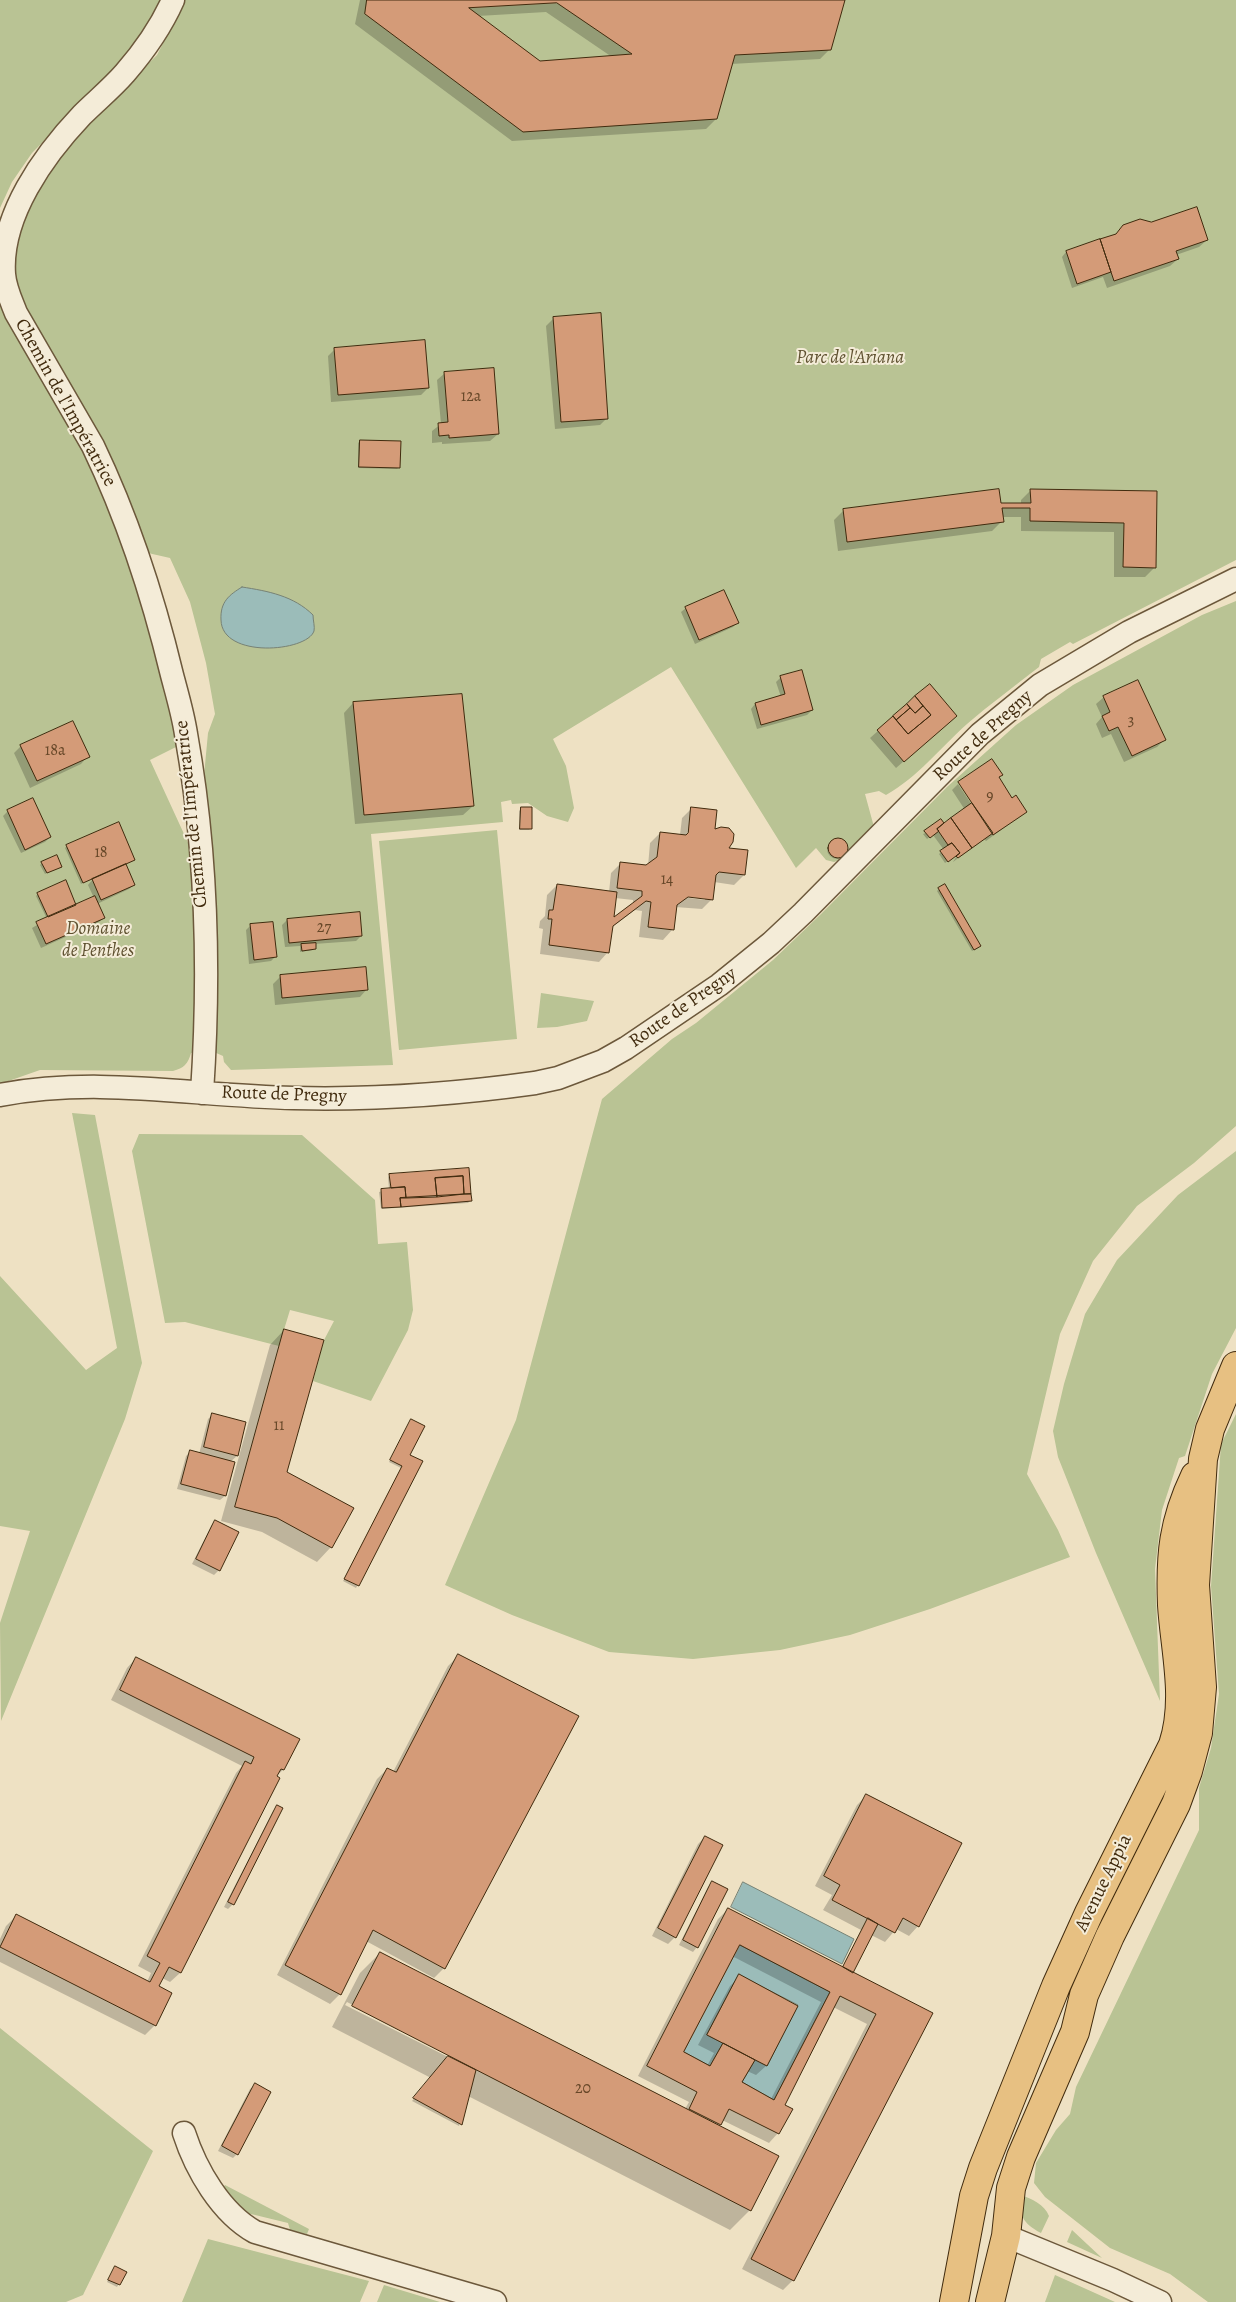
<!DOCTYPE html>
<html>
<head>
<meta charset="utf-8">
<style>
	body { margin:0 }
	canvas { display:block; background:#eee1c3 }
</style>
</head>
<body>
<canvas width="1236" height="2302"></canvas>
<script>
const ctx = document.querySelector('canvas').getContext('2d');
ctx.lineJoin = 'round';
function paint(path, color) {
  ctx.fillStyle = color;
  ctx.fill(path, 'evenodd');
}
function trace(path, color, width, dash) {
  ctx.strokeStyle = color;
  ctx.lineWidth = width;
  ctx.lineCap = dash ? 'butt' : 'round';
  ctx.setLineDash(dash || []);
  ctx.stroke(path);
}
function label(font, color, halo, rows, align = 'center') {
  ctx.font = font + ' Alegreya,serif';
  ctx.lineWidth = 4;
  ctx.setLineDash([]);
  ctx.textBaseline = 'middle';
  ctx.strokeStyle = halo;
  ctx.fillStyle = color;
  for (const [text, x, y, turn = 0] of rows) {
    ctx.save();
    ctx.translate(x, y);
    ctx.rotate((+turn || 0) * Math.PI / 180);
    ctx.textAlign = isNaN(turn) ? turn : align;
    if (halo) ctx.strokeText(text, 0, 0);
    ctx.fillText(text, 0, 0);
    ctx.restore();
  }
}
const green = new Path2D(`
	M0,0h164l-26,46 -106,107 -20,29 -12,26z
	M185,0h1051v560l-163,84 -3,-2 -29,17 -2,8c-24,19 -49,37 -72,57 -27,24 -49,53 -81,71l-7,-4 -14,3 9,33 -32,32 -8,3 -8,-2 -10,-12 -20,20 -125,-201 -118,72 13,27 8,42 -6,14 -21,-6 -19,-13 -16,1 -1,-4 -10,2 2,20 -132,12 22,231 -162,5 -7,-8 -1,-6 -9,-4 -11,-266 5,-53 7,-19 -9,-51 -16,-61 -20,-44 -22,-5 -43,-99 3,-5 -8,-14 -6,-2 -60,-101 -24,-65 18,-63 37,-58 92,-91z
	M0,306c21,46 55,85 78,130 49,97 75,205 100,310l-28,14 40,87 7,73 -2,132 -4,1c-3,11 -7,15 -18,18l-133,-1 -40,14z
	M1236,601v525l-42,37 -57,43 -44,55 -33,73 -33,140 31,56 12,27 -140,52 -80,26 -70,15 -87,9 -84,-7 -97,-37 -67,-30 71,-165 86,-321 70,-60 24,-16 77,-63 48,-46 126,-127 69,-62 57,-40 129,-70z
	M497,830l20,209 -118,11 -20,-209z
	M541,993l53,8 -7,20 -30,6 -20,1z
	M72,1113l23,2 47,248 -17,56 -124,302 -1,-98 30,-92 -30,-5v-250l86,94 31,-22z
	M139,1134l163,1 73,65 3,44 29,-2 6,68 -5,20 -37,71 -58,-20 11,-41 10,-19 -44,-11 -11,36 -94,-24 -20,1 -33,-172z
	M1236,1151v177l-24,46 -27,82 -6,2 -17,52 -7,59 5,132 -64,-148 -38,-96 -5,-26 11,-47 21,-70 32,-54 61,-65z
	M1236,1414v888h-28l-38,-28 -60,-26 -65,-51 -11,-14 2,-20 20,-33 14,-16 6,-27 123,-257v-42l12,-40 8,-54 -8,-108 10,-142z
	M0,2028l153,123 -70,144 -17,7h-66z
	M225,2185l84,44 -2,5 -17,-4 -2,-7 -37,-9 -2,5 -27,-30z
	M1020,2195c11,3 25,10 29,21l-8,17c-19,-10 -21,-17 -21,-38z
	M1072,2230l30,28 -35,-16z
	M208,2239l161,42 -9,21h-178z
	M1055,2275l60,27h-70z
	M384,2285l56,17h-63z`);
const water = new Path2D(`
	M242,587c26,4 52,9 71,28 0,5 2,12 1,16 -7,21 -92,28 -93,-11 -1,-18 8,-25 21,-33z
	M743,1882l111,57 -12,25 -111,-57z
	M740,1945l90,47 -56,108 -32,-18 13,-22 12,6 31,-61 -59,-30 -32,60 16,8 -13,23 -26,-14z`);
const shadow = new Path2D(`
	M360,0h484l-14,49 -10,10 -89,5 -15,55 -10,10 -194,12 -157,-117zM546,12l66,45 -72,5 -62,-46z
	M1124,226l83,14 -8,7 -23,8 2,4 -8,7 -63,22 -4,-11 -31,11 -10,-31 4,-5 48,-16z
	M554,318l53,100 -7,7 -45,4 -9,-103z
	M335,349l93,39 -7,7 -90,7 -3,-46z
	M445,373l53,61 -8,7 -48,3v-2l-10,1v-12l9,-7 -4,-44z
	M360,441l39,26 -2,2 -39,-1v-25z
	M1031,490l125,2 -1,75 -10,10h-31v-45l-93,-1v-14h-19v4l-10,10 -154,20 -4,-31 10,-10 177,-6v-4z
	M686,608l51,15 -4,4 -38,17 -14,-32z
	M781,677l31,33 -5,5 -50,14 -6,-20 4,-5 26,-7 -5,-15z
	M930,685l18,38 -52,45 -26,-30z
	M1104,697l60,43 -7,7 -33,15 -13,-28 -9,4 -6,-14 6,-7 -6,-13z
	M353,703l120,103 -10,9 -108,9 -11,-111z
	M21,746l67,10 -7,8 -51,24 -16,-35z
	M998,778l14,21 13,13 -39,29 -2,-2 -31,23 5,-8 -13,9 -6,-9 5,-4 -11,-15 -6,4 -4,-5 16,-6 26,-18 -13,-20 6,-6 18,27z
	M692,808l34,41 20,2 -2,24 -10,10 -20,-3 -2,17 -10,10 -27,-2 -3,23 -9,10 -24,-3 3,-26 -7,-1 -24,18 -3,24 -9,10 -59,-8 3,-25 -4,-1 1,-7 5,-5 2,-21 10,-10 52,7 2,-19 10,-10 27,3 2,-23 10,-10 20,2 2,-17zM681,895l24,3v2l-24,-3zM615,898l18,2v4l-21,16z
	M521,809l10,19 -2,2h-10v-19z
	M8,811l42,26 -5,5 -24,11 -18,-37z
	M827 849a10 10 0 1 1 20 0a10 10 0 1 1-20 0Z
	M67,846l67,13 -9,5 9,21 -5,4 -32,15 7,14 -5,4 -58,26 -9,-20 15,-9 -11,-23 2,-2 38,12 18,-8 -6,-13 6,-7 -13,6 -16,-36z
	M42,863l16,5 -13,6 -5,-9z
	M939,889l39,59 -6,3 -35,-60z
	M287,920l74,16 -5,5 -42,3 -1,6 -13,2v-6l-15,1 -3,-22z
	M251,925l25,31 -5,5 -22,3 -3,-34z
	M280,977l87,12 -7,8 -85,8 -2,-21z
	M468,1169l2,32 -2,2 -87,6 -2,-17 10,-3 -1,-12 2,-2zM459,1193v3l-28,2z
	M284,1330l1,142 46,75 -14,15 -55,-30 -41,-11 49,-176z
	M213,1414l24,42 -7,6 -5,34 -5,4 -43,-11 9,-33 5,-5 8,3 9,-35z
	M409,1423v32l12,7 -65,126 -13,-7 58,-113 -12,-6z
	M215,1521l4,49 -5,5 -22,-11 19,-38z
	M458,1656l-14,312 -10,10 -68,-37 -26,53 -10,10 -53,-29 100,-196 10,-10 6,3 55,-106z
	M136,1658l162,82 -15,30 -8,7 3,1 -98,195 -10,9 -8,-4 -5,9 -2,38 -10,10 -145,-73v-23l6,-13 10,-10 131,66 4,-9 -13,-7 98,-193 6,-7 -131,-66 16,-32z
	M866,1796l52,130 -9,10 -13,-7 -11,13 -14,-7 -19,38 79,41 -138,266 -10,10 -41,-21 125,-245 -34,-17 -50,98 -5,28 -9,10 -47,-23 -4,6 32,84 -20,20 -262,-134 -9,30 -47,-25 19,-23 -99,-51 28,-54 20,-20 305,156 4,-7 -51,-26 80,-157 10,-10 114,59 19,-38 -38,-20 9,-15 -17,-9 42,-81zM732,1956l89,46 -50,97 -30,-16 6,-12 9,4 10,-9 -26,-90 -10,10 -32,59 16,8 -7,13 -25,-13zM347,2002l112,58 -1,2 -113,-57z
	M278,1806l-45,98 -5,5 -4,-2 49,-96z
	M705,1837l-30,100 -7,7 -16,-8 46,-92z
	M713,1883l-16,64 -4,5 -14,-7 29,-58z
	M255,2085l-18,69 -4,4 -15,-7 32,-62z
	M115,2267l10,5 -8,15 -10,-5z`);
const building = new Path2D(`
	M367,0h478l-14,50 -96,5 -18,64 -194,13 -158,-118zM557,3l75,51 -92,7 -71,-53z
	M1197,207l11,33 -32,11 3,8 -65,22 -14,-42 16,-5 7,-9 17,-6 11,3z
	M1100,239l11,33 -34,12 -11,-33z
	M601,313l7,106 -47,3 -8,-105z
	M425,340l4,48 -91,7 -4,-47z
	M494,368l5,66 -50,4v-3l-10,1 -1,-13 10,-1 -4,-50z
	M360,440l41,1 -1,27 -41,-1z
	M999,489l2,14h30l-1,-14 127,2 -1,77 -33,-1 1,-44 -94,-2v-13h-28l2,14 -157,20 -4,-33z
	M724,590l15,33 -40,17 -14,-33z
	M802,670l11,40 -52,15 -6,-22 30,-9 -5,-18z
	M1138,680l28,60 -34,16 -14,-29 -9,4 -7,-15 8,-4 -7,-16z
	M930,684l27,32 -53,46 -27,-32 16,-14 15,18 23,-19 -16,-19z
	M462,694l12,112 -110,9 -11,-113z
	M915,696l8,10 -8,7 -8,-9z
	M907,704l3,4 -14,12 -3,-4z
	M923,706l8,9 -23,19 -12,-14 14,-12 5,5z
	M73,721l17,36 -53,24 -17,-36z
	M992,759l11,16 -4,2 13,21 4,-3 11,17 -34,23 -35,-53z
	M33,798l18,39 -26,13 -18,-40z
	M972,803l21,30 -21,15 -21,-30z
	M521,807h11v22h-12z
	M691,807l26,3 -2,19 6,-2 8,1 5,6 -1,8 -4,6 19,2 -3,25 -26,-3 -3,3 -3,25 -25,-3 -11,8 -3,25 -26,-3 3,-25 -5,-1 -33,25 -4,27 -60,-8 3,-26h-4l1,-9h4l4,-26 60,8 -3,25 28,-21v-5l-25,-3 3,-26 26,3 11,-8 3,-25 26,3 2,-2z
	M951,818l21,30 -14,10 -2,-2 4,-3 -8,-10 -4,2 -11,-16z
	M941,819l3,4 -7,6 2,2 -9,7 -6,-7z
	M119,822l16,38 -52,23 -17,-38z
	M828 848a10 10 0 1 1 20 0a10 10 0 1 1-20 0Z
	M952,843l8,10 -12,9 -8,-11z
	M57,855l5,12 -15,6 -6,-11z
	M126,864l9,21 -34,15 -9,-21z
	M66,880l10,25 -28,12 -11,-24z
	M945,884l36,62 -7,4 -36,-62z
	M95,896l10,22 -59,26 -10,-22z
	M360,912l2,24 -73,7 -2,-24z
	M273,922l4,35 -23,3 -4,-36z
	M316,943v6l-14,2 -1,-7z
	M366,967l2,23 -86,8 -2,-23z
	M469,1168l2,26h-7l-1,-18 -28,2 2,19 -31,1 -1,-11 -14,1 -2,-14z
	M463,1176l1,18 -27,3 -2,-19z
	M405,1187l1,11h-6l1,9 -19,1 -1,-19z
	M471,1194l1,7 -71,6 -1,-9z
	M284,1329l40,11 -37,132 67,36 -22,40 -55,-30 -42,-11z
	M212,1413l34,9 -8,34 -34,-9z
	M411,1419l14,7 -15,29 13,6 -64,125 -15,-7 58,-113 -12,-6z
	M190,1450l45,12 -9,34 -45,-12z
	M215,1520l24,12 -19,39 -24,-12z
	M458,1654l121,62 -134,253 -72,-39 -32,65 -56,-30 102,-197 9,4z
	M136,1657l164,82 -16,31 -3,-1 -4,7 3,2 -99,195 -12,-6 -10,19 13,7 -16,33 -156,-79 16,-33 134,68 10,-19 -13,-7 98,-195 6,3 3,-7 -134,-67z
	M866,1794l96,49 -43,84 -16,-9 -8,15 -63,-33 8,-15 -16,-9z
	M277,1805l6,3 -49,97 -6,-3z
	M705,1836l18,9 -47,93 -18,-10z
	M712,1881l16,8 -30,59 -15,-8z
	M728,1908l205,105 -139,268 -43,-22 125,-245 -36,-18 -55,109 8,4 -14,25 -50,-25 -8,16 -32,-16 8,-17 -50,-26zM740,1945l90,47 -56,108 -32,-18 13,-22 -32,-17 -13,23 -26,-14z
	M868,1918l10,6 -25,49 -10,-6z
	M380,1952l399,204 -28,55 -399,-205z
	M739,1974l59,32 -31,60 -60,-31z
	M448,2056l28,14 -14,55 -49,-27z
	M255,2083l16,9 -33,63 -16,-9z
	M115,2266l12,6 -7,13 -12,-5z`);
const minor = new Path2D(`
	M173,0c-12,27 -28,50 -48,73 -13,15 -29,28 -43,42 -38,40 -82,101 -78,159 1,14 7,26 12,39l77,133c35,73 60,150 79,229 5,19 11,39 14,59 21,117 24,240 16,359
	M0,1095c100,-19 193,1 294,3 80,2 162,-4 241,-15l23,-5 45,-17 23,-13 93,-63 52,-42 32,-30 177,-179 60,-49 89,-53 107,-53
	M184,2133c12,37 37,80 71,99l240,70
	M1006,2236l107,44 47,22`);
const major = new Path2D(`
	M954,2302l20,-106 9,-28 73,-182 33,-73 84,-168c15,-46 2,-93 -1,-140 -2,-50 1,-83 23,-129
	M990,2302l16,-66 5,-48 10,-31 54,-125 9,-37 26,-59 66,-132 12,-33 10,-38 4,-46 -7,-102 8,-126 7,-30 26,-63`);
const numberNames = [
	["12a",471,397],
	["3",1131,721],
	["18a",55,751],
	["9",990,797],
	["18",101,853],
	["14",667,880],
	["27",324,928],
	["11",279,1426],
	["20",583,2089]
];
const parkNames = [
	["Parc de l'Ariana",850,358],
	["Domaine",98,929],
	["de Penthes",98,951]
];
const streetNames = [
	["Chemin de l'Impératrice",65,403,61],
	["Route de Pregny",983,736,-42],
	["Chemin de l'Impératrice",192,814,-96],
	["Route de Pregny",683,1008,-35],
	["Route de Pregny",284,1095,2],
	["Avenue Appia",1104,1883,-64]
];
paint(green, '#b9c394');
paint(water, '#9bbcb9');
trace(water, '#778275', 1);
paint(shadow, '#0003');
paint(building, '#d49b78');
trace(building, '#412b0e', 1);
trace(minor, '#6c583b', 25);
trace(major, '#412b0e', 30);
trace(minor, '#f4ecd8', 22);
trace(major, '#e7c082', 28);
label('16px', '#664728', null, numberNames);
label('italic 19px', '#5f5130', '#f4ecd8', parkNames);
label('19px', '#412b0e', '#f4ecd8', streetNames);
</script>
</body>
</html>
